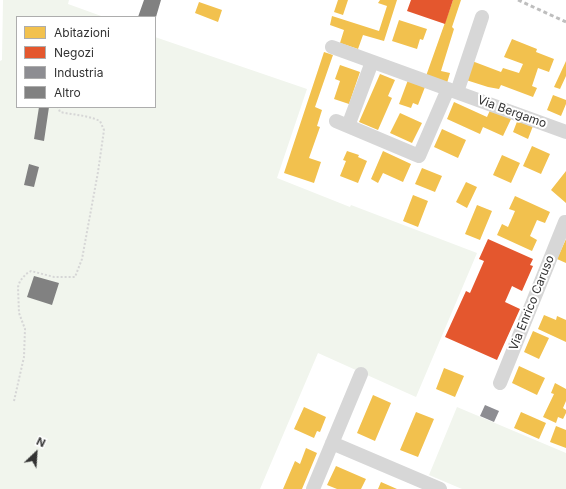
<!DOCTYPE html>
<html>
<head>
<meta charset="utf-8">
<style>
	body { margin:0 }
	#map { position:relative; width:566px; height:489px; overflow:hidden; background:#fff; font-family:Inter,sans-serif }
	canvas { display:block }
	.legend { position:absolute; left:16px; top:16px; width:140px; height:92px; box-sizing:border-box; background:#fff; border:1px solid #adadad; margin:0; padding:5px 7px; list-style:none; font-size:12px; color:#333 }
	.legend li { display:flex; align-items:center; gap:8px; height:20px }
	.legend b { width:20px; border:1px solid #adadad }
	.north { position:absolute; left:16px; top:433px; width:40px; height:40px; -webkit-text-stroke:3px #fff; paint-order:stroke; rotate:25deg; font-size:11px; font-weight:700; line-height:16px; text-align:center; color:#333 }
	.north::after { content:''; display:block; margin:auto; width:14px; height:18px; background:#333; clip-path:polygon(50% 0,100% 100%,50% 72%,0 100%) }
</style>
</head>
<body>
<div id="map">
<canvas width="566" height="489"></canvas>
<ul class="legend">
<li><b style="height:11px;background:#f2c14e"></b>Abitazioni</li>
<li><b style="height:11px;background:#e4572e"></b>Negozi</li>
<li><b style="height:11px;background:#8d8d92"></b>Industria</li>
<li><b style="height:11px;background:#818181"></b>Altro</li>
</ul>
<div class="north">N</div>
</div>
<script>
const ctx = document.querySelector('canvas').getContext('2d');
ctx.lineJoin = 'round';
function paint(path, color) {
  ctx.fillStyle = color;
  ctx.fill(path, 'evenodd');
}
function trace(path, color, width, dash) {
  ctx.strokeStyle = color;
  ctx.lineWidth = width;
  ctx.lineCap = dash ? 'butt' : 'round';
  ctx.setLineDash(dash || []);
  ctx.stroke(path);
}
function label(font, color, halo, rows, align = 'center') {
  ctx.font = font + ' Inter,sans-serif';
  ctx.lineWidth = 4;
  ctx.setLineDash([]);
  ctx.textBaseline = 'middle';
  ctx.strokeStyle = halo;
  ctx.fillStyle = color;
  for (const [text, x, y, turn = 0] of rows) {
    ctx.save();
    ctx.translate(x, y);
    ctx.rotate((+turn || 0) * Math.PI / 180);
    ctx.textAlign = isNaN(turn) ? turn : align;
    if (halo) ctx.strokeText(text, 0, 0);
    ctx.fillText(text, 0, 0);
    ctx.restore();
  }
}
const green = new Path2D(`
	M3,0h66l-1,4 36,13h-87v90h138v-70l152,52 -30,89 73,29 1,-2 126,48 -61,144 -98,-44 -58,136h-260v-428l2,-1z
	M457,407l109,46v36h-104l-33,-14z`);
const homes = new Path2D(`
	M338,0h10l-5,15 -9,-3z
	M380,0h17l-13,41 -21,-6 -5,14 -18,-6 4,-13 -14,-5 2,-9 47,15 8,-25 -9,-3z
	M453,0h8l-9,27 2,2 -13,42 9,2 -3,10 -21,-7z
	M199,2l23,8 -4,12 -23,-9z
	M399,20l28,9 -4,11 -3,-1 -3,10 -25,-8z
	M512,39l25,10 -1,3 18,7 -5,13 -11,-4 -6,18 5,2 -4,9 -32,-12 -2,4 -11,-2 -22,-7 6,-19 29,11 2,-4 16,5 4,-9 -19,-7z
	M324,52l9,3 -18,52 7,3 -5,16 3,1 -11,31 12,4 -7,21 -30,-10z
	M566,61v15l-6,13 -6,-2z
	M340,65l20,7 -11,32 -15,-5 6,-18 -5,-2z
	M380,74l15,6 -7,16 4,2 -14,32 -19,-8z
	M408,80l17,7 -7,18 -5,-2 -2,5 -12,-4z
	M553,95l13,5v4l-5,12 -14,-6z
	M454,102l33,15 4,-9 21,9 -9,19 -20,-9 -3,7 -33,-15z
	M400,113l22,10 -10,20 -22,-10z
	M518,119l15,7 -5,13 -15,-7z
	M442,129l24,11 -8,18 -24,-11z
	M532,146l18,8 -9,20 -18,-8z
	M347,151l12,4 -1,2 9,4 -9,22 -18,-7 6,-15 -3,-1z
	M383,151l28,13 -8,18 -20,-9 -5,10 -7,-4z
	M502,155l18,8 -9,20 -18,-8z
	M422,168l20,8 -7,16 -20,-8z
	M566,171v32l-15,-13z
	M466,182l11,5 -10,21 -11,-6z
	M413,195l15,6 -10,26 -15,-6z
	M515,196l35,16 -5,11 -8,-3 -7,16 7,4 -5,11 -35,-16 5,-11 6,3 7,-16 -6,-2z
	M477,205l15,6 -12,29 -15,-6z
	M566,239v24l-9,-4z
	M544,315l12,5 1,-4 9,4v22l-28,-13z
	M533,331l16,7 -10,21 -15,-7z
	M519,366l26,12 -8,17 -25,-12z
	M444,368l20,8 -9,21 -19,-8z
	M555,383l11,6v12l-3,7 3,2v3l-3,6 -5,-2 -2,6 -13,-6 11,-23 -3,-1z
	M373,395l18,8 -16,38 -18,-8z
	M304,407l22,10 -6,15 -3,-1 -3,7 -20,-9z
	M416,412l18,7 -16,38 -18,-7z
	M521,412l25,11 -7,16 -25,-11z
	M556,426l10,4v18l-16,-6z
	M306,448l11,5 -15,36h-19l12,-28 5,3z
	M336,466l30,13 -5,10h-24l-10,-4z
	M381,482l16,7h-19z`);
const shops = new Path2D(`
	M411,0h42l-8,24 -38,-13z
	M488,239l45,20 -3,6 3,1 -11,25 -10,-5 -7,16 15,7 -23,51 -52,-23 21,-46 4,2 14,-32 -5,-2z`);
const industry = new Path2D(`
	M485,405l14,6 -5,11 -14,-6z`);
const building = new Path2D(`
	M144,0h17l-5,17h-18z
	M39,107h10l-5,34 -10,-2z
	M29,164l10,3 -5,20 -10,-2z
	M34,276l25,7 -7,22 -25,-8z`);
const path = new Path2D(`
	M14,401l10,-44 1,-28 -6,-16 -1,-26 2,-6 6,-7 5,-3 23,6h21l7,-18 16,-87 6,-42 -4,-9c-13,-6 -26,-6 -40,-9l-2,-5`);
const minor = new Path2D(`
	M332,47l234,85
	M457,92l25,-75
	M336,121l83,35 29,-67
	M348,126l24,-64
	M500,383l65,-161h1
	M332,443l108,46
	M313,489l48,-115`);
const rail = new Path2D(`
	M518,0l48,22`);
const streetNames = [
	["Via Bergamo",512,112,20],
	["Via Enrico Caruso",532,303,-68]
];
paint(green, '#f1f5ed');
paint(homes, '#f2c14e');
paint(shops, '#e4572e');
paint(industry, '#8d8d92');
paint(building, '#818181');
trace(path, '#d6d6d6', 2, [2, 2]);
trace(minor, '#d7d7d7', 14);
trace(rail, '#bebebe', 3, [4, 3]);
label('12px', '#333', '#fff', streetNames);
</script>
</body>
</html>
